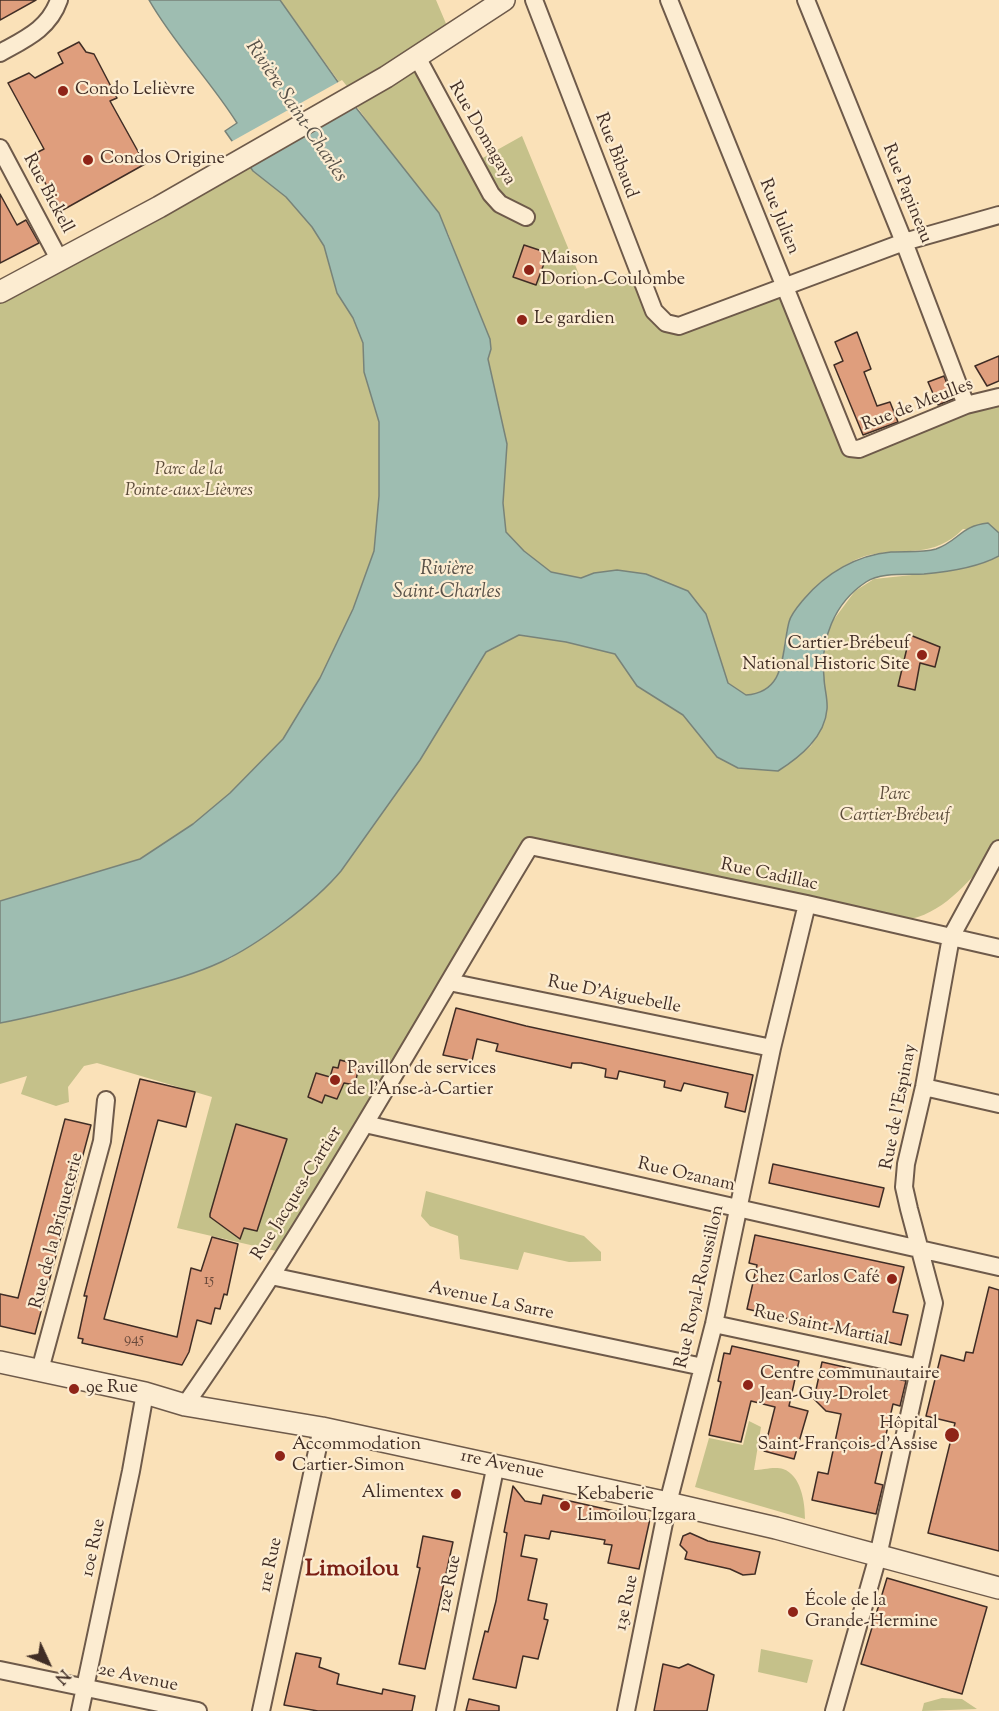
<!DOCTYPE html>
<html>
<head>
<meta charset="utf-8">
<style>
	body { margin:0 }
	#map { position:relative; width:999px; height:1711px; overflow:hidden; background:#fae1b8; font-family:"Sorts Mill Goudy",serif }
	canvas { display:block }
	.north { position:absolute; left:18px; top:1633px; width:60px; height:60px; -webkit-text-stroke:4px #fcecd1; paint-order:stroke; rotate:134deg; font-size:16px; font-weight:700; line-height:24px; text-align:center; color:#402d25 }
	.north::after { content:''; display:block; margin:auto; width:21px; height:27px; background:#402d25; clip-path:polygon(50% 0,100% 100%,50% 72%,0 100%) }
</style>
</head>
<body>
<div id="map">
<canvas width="999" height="1711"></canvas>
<div class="north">N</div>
</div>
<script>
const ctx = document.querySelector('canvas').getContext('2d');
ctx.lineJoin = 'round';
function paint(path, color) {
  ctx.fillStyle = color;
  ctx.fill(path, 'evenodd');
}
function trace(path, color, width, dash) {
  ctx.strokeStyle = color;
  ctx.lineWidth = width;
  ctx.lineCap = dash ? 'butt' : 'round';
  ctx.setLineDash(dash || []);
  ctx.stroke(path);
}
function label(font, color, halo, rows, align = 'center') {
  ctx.font = font + ' "Sorts Mill Goudy",serif';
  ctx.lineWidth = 4.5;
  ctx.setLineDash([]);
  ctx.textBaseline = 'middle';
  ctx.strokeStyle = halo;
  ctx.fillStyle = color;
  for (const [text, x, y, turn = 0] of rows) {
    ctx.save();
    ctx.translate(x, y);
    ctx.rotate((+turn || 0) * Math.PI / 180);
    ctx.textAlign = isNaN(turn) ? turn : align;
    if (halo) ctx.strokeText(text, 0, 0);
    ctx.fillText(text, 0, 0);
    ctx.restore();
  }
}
const green = new Path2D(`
	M280,0h156l14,33 -33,24 55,107 50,-28 63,153 53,-19 28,53 118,-38 66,162 149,-50v136l-36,-4c-30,30 -56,18 -94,26 -21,5 -42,22 -58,37 -8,7 -18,19 -22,29 -9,31 -1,71 -43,74l-18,-12 -22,-69 -18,-23 -42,-17 -29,-4 -23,3 -13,5 -30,-6 -27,-21 -18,-19 -3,-29 4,-59 -19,-85 3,-10 -43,-116z
	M242,158l44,39 26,30 12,19 13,47 16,25 10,25 1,29 15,50v75l-5,54 -21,58 -33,69 -37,61 -53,54 -36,31 -54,35 -140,42v-609z
	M999,556v291c-23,25 -47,59 -81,70 -10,3 -21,4 -32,6l-356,-77 -245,407 -108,-25 35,-131 -115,-34 -13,3 -16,21 1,15 -13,4 -35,-12 6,-18 -27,8v-61l40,-8 155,-43 36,-14 49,-34 61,-53 79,-111 66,-108 33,-17 47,7 49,12 22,32 46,29 34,42 21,11 40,3 33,-25 16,-37 -4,-33 2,-35 4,-15 26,-35 19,-12 76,-8z
	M426,1191l158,45 17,16v9l-32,1 -45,-10 -6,18 -58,-11 -2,-23 -28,-10 -9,-10z
	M749,1421l12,6 -7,43c8,0 21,-4 29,-1 18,6 22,33 22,50l-110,-32 14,-49 34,7z
	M761,1649l52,11 -6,23 -49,-11z
	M942,1698l20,1 15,10 -55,2 2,-8z`);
const water = new Path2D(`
	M149,0h131l77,109 82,104 51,126 1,10 -3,10 19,85 -4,59 3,29 18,19 27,21 30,6 13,-5 23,-3 29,4 42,17 18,23 22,69 18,12c41,-3 35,-42 43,-73 2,-8 10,-17 15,-23 22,-26 53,-44 87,-47 14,-1 31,1 45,-3 23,-8 24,-23 52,-26l11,10v23c-22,12 -51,16 -75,18 -17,1 -43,-2 -58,8 -32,21 -46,58 -42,95 0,10 4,22 3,32 -2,28 -27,48 -49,62l-40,-3 -21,-11 -34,-42 -46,-29 -22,-32 -49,-12 -47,-7 -33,17 -66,108 -79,111c-26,31 -83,74 -120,91 -30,14 -64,22 -96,31 -42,11 -83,22 -125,30v-122l140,-42 53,-35 37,-31 53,-54 37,-61 33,-69 21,-58 5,-55v-74l-15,-50 -1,-29 -10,-25 -16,-25 -13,-47 -12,-19 -26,-30 -33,-26 -28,-40 12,-8c-27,-43 -63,-79 -88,-123z`);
const pier = new Path2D(`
	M342,80l12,15 -115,65 -10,-17z`);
const building = new Path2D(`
	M0,0h36l-36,20z
	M79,42l7,10 8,2 23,44 -7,3 35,63 -84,47 -31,-55 14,-7 -36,-66 21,-10 6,5 28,-15 -5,-10z
	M0,194l17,31 9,-5 13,23 -39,20z
	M524,245l24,8 -12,32 -23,-8z
	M857,332l14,37 -7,3 13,34 13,-4 8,20 -35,13 -29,-70 9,-4 -8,-19z
	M999,356v25l-12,5 -12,-20z
	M944,376l9,23 -15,6 -10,-23z
	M910,635l30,12 -5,20 -15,-4 -5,27 -17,-4z
	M456,1008l70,18 227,49 -8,37 -20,-5 3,-14 -44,-10 -3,8 -17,-4 1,-6 -46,-10 -2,8 -12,-2 1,-8 -25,-6h-9l-1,5 -75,-17 2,-7 -21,-5 -5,22 -29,-6z
	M340,1060l19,5 -4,20 -11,-2 -7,16 -12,-4 -3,8 -14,-6 8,-24 14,4 3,-10 5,1z
	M140,1079l55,13 -9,35 -28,-7 -54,199 73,18 14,-69 10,3 11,-34 26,7 -11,51 -3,-1 -4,15 -5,-1 -4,16 -14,-4 -8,32 -7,13 -100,-22 1,-4 -5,-1 9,-42h-3z
	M65,1119l26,6 -56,209 -35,-8v-32l18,4z
	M236,1124l51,15 -30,92 -13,-3 -4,11 -30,-22v-3z
	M773,1164l111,24 -5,19 -110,-24z
	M755,1235l149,32 -11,45 15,3 -7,30 -154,-36 10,-44 -8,-2z
	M989,1287l10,3v261l-71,-18 27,-110 -29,-7 15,-61 23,6 2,-9 7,1z
	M732,1346l67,15 -10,45 19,5 -14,48 -30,-8 11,-44 -24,-6 -10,41 -32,-7 12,-53 -3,-1 6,-28 6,1z
	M822,1362l84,19 -6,25 -7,-2 -18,79 8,2 -7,29 -64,-14 6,-28 10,2 13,-60 -15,-3 -12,-12z
	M513,1486l12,15 16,3 2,-9 107,24 -11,50 -31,-6 4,-18 -8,-1 1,-4 -54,-9 -2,8 -24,-4 -4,21 16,3 -9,41 19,4 -3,15 4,1 -10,39 -15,-3 -7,32 -43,-9 12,-48 3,1 8,-31 11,-68 -3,-1z
	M690,1533l18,8 52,11 -5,22 -12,1 -13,-6 -45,-10 2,-7 -7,-7 3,-9z
	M423,1536l30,6 -28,127 -26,-5 21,-96 -3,-1z
	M887,1578l100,29 -25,87 -101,-30z
	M296,1653l25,5 -2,9 20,7 -2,10 45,10 1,-5 32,7 -3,15h-94l-34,-6z
	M663,1664l16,4 9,-4 26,11 -7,36h-53z
	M469,1699l30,7v5h-33z`);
const minor = new Path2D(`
	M534,0l120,311 12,12 13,3 225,-84 95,-27
	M669,0l181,448 9,1 107,-44 33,-8
	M806,0l98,242 62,163
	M0,53c25,-14 49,-24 59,-53
	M417,57l74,137 9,10 26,13
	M0,148l59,111
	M449,982l323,66
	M924,1087l75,17
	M365,1124l634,143
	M271,1276l432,91
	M714,1324l206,44
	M40,1370l62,-229 4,-41
	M185,1405c126,-180 232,-372 345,-559l277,58 192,44
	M0,1670l198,41
	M80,1711l51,-240 14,-78
	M261,1711l61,-283
	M445,1711l51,-247
	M626,1711l42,-208 46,-179 58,-276 35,-144
	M834,1711l44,-155 56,-253 -25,-94 -5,-22 2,-23 18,-77 27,-150 48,-88`);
const tertiary = new Path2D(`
	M0,292l159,-85 227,-130 118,-77
	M0,1362l145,31 40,12 137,23 346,75 108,25 223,60`);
const markers = [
	[63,91,6,"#8f2418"],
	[88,160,6,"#8f2418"],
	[529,270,6,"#8f2418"],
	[522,320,6,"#8f2418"],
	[922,655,6,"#8f2418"],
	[335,1080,6,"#8f2418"],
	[892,1279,6,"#8f2418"],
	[748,1385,6,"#8f2418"],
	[74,1389,6,"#8f2418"],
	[952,1435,8,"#8f2418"],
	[280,1456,6,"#8f2418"],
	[456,1494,6,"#8f2418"],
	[565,1506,6,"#8f2418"],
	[793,1612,6,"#8f2418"]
];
const numberNames = [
	["15",209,1281],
	["945",134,1340]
];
const poiNames = [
	["Condo Lelièvre",75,91],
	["Condos Origine",100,160],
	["Maison",541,260],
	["Dorion-Coulombe",541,281],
	["Le gardien",534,320],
	["Cartier-Brébeuf",910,645,"right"],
	["National Historic Site",910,666,"right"],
	["Pavillon de services",347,1070],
	["de l'Anse-à-Cartier",347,1091],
	["Chez Carlos Café",880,1279,"right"],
	["Centre communautaire",760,1375],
	["Jean-Guy-Drolet",760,1396],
	["9e Rue",86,1389],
	["Hôpital",938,1425,"right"],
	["Saint-François-d'Assise",938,1446,"right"],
	["Accommodation",292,1446],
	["Cartier-Simon",292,1467],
	["Alimentex",444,1494,"right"],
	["Kebaberie",577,1496],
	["Limoilou Izgara",577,1517],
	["École de la",805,1602],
	["Grande-Hermine",805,1623]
];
const streetNames = [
	["Rue Domagaya",481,134,60],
	["Rue Bibaud",615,156,69],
	["Rue Bickell",47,194,62],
	["Rue Papineau",906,194,68],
	["Rue Julien",778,217,68],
	["Rue de Meulles",918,406,-21],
	["Rue Cadillac",769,876,12],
	["Rue D'Aiguebelle",614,996,11],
	["Rue de l'Espinay",900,1107,-79],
	["Rue Ozanam",686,1176,13],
	["Rue Jacques-Cartier",298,1194,-58],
	["Rue de la Briqueterie",58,1231,-75],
	["Rue Royal-Roussillon",701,1287,-77],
	["Avenue La Sarre",491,1302,12],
	["Rue Saint-Martial",821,1327,12],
	["1re Avenue",502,1466,12],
	["10e Rue",95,1548,-78],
	["11e Rue",272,1565,-78],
	["12e Rue",451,1584,-79],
	["13e Rue",628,1603,-78],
	["2e Avenue",138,1679,12]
];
const parkNames = [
	["Parc de la",189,471],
	["Pointe-aux-Lièvres",189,492],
	["Parc",895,796],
	["Cartier-Brébeuf",895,817]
];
const waterNames = [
	["Rivière Saint-Charles",295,112,56],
	["Rivière",447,571],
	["Saint-Charles",447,594]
];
const districtNames = [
	["Limoilou",352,1571]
];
paint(green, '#c5c18a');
paint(water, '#9ebdb1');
trace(water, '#788379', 1.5);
paint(pier, '#fae1b8');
paint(building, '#df9e7d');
trace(building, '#402d25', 1.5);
trace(minor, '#6e5a4a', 20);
trace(tertiary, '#6e5a4a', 24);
trace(minor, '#fcecd1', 16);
trace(tertiary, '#fcecd1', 21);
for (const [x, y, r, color] of markers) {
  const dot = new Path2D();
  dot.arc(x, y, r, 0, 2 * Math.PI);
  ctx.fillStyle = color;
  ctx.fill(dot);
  trace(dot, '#fcecd1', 2);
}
label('15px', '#68493b', null, numberNames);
label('18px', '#402d25', '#fcecd1', poiNames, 'left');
label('18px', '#402d25', '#fcecd1', streetNames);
label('italic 18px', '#5b4b39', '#fcecd1', parkNames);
label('italic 20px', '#585148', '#fcecd1', waterNames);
label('bold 24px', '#7a1f14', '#fcecd1', districtNames);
</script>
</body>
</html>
